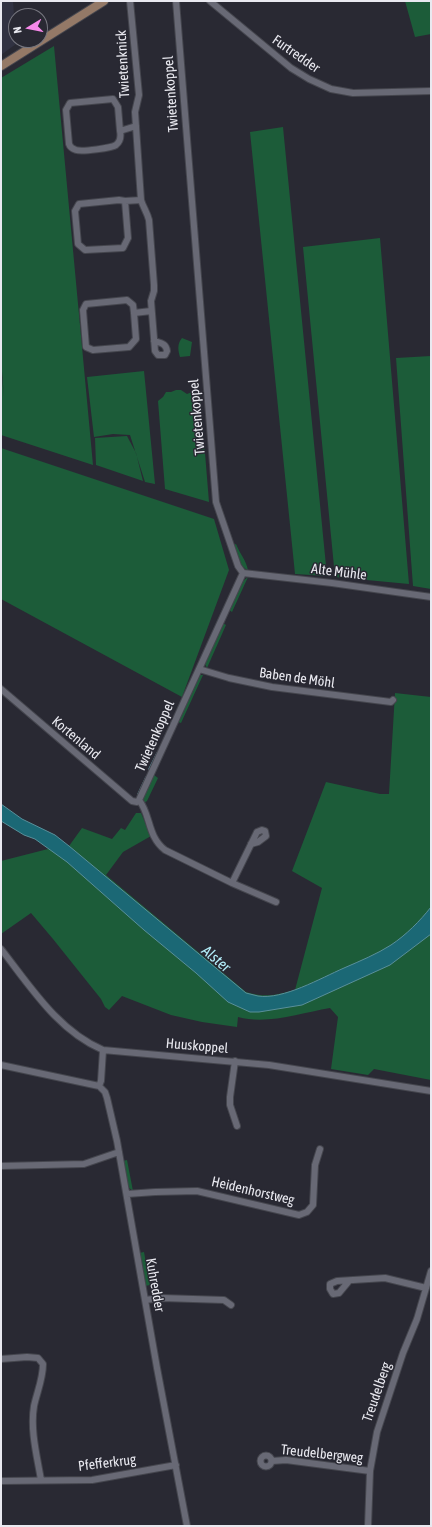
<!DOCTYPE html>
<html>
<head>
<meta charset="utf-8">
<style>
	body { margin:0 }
	#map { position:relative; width:432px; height:1527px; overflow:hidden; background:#292933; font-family:"Asap Condensed",sans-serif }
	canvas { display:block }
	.frame { position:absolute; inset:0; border:2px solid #e9e9f0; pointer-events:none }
	.north { position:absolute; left:8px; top:8px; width:40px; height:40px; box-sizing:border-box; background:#292933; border:1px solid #76767f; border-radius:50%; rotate:260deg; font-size:11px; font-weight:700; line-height:16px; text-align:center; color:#e9e9f0 }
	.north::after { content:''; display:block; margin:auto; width:14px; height:18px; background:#f888ea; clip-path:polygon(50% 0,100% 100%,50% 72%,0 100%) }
</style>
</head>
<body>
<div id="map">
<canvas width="432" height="1527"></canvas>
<div class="frame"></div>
<div class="north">N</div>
</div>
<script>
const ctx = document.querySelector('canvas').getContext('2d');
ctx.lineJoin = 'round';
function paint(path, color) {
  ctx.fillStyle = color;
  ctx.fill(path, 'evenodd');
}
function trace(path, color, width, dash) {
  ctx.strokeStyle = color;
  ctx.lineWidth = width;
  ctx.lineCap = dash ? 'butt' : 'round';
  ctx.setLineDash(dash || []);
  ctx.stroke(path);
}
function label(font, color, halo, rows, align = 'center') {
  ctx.font = font + ' "Asap Condensed",sans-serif';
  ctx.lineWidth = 3;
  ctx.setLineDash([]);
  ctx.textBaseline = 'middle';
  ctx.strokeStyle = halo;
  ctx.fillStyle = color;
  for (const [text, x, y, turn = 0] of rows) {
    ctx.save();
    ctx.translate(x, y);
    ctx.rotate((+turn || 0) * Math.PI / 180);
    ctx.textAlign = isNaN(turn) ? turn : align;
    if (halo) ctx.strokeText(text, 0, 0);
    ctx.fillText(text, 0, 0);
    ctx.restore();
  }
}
const built = new Path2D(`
	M1,1h12l3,43 -15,11z`);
const green = new Path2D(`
	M405,1h26v33l-16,3z
	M54,46l39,419 -92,-30v-67l3,29 -3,-38v-281z
	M283,127l44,449 -32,-2 -45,-442z
	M380,238l29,346 -74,-7 -32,-330z
	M182,338l10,4 -2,14 -10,1c-2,-7 -3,-13 2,-19z
	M431,356v233l-18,-3 -17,-228z
	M144,371l11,113 -10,-2 -15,-47 -17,-1 -19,3 -7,-60z
	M176,390h5l6,4 10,-4 3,2 9,110 -44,-13 -7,-88 5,-4 3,-5h5z
	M127,436l9,17 7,28 -47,-16 -1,-27z
	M1,448l213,71 15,51 -47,127 -181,-98z
	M236,544c4,10 10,16 12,26 -9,-3 -12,-17 -15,-25z
	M248,577l-16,35 -3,-2 14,-29z
	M223,623l3,2 -19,43 -2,-4z
	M200,675h3l-22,48 -3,-1z
	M395,693l36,4v383l-57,-11 -6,6 -37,-6 7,-52 -8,-9c-29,5 -63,17 -92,9l-1,10 -35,-5 -31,-7 -49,-19 -13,14 -4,-3 -4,-8 -48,-60 -22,-26 -30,21v-73l47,-12 21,-3 13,-18 30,11 9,-11 4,2 11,-17h5l10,23 -28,16 -17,23 140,117c19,6 30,3 49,-2l27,-102 -30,-17 34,-89 54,12h9z
	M154,775l4,3 -11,23 -3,2 -2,-5 11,-22z
	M127,1160l6,31 -5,-4 -5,-26z
	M144,1252l6,33 -5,1 -6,-33z`);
const water = new Path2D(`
	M1,804l21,15 33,16 14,11 177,147c4,1 8,2 12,3 25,4 63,-18 86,-28 16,-7 33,-14 47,-23 15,-10 29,-24 40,-38v27l-41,31 -88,40 -43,7h-9l-22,-10 -32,-29 -52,-43 -77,-68 -32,-23 -11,-4 -23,-14z`);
const stream = new Path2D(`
	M149,769l8,-16
	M138,794l8,-17`);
const street = new Path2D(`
	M130,1l9,94 -4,17 6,88c2,7 6,12 8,20l5,65v6l-3,10 4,50 3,4h7l2,-4c-1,-8 -7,-8 -13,-10
	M210,1l81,67 18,11 22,10 22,4 78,-2
	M120,131c1,5 1,10 -4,14 -4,3 -34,7 -40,5 -3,-1 -6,-3 -7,-6l-3,-34 4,-7 43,-4 5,8 2,24 16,-5
	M125,201l3,37 -5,10 -38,2 -7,-6 -3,-33 4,-7 40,-4 6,1 16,-1
	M134,313l2,26 -7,8 -36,3 -7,-3 -3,-37 3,-6 41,-4 6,5 1,8 17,-2
	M243,573l89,10 99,14
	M199,669l30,9 43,9 119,15 2,-2
	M1,689l131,112 5,1 2,-2 104,-227 -5,-7 -22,-64 -40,-501
	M139,800c12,15 8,36 26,50l67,33 44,19
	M232,883l25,-51 5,-2 3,1 1,5 -8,6 -7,2
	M1,949c29,37 57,82 102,101l166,15 162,26
	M103,1050l-2,31 -2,5 6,6 2,6 10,43 40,227 30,158
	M235,1061l-5,36v8l7,21
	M1,1065l98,21
	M1,1166l83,-2 35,-12
	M127,1194l28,-2 42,-1 102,24 8,-3 6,-7 2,-40 5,-16
	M349,1281l-10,12 -6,1 -3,-5v-5l7,-3 48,-3 41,10
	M145,1300l17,-2 62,2 7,5
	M1,1359l26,-2 11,1 5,6c0,15 -6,28 -9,42 -4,24 3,50 7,74
	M260.5 1461a5.5 5.5 0 1 1 11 0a5.5 5.5 0 1 1-11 0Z
	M272,1461l14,-1 84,11
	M1,1481l91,-1 84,-15
	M368,1526l2,-55 7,-39 26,-79 14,-34 14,-48`);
const secondary = new Path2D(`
	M1,66l103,-65`);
const streetNames = [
	["Furtredder",296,54,35],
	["Twietenknick",123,64,-93],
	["Twietenkoppel",171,94,-94],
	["Twietenkoppel",197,417,-95],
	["Alte Mühle",339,572,7],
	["Baben de Möhl",297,678,8],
	["Twietenkoppel",155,736,-66],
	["Kortenland",76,738,40],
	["Huuskoppel",197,1046,5],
	["Heidenhorstweg",253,1191,13],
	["Kuhredder",155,1285,80],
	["Treudelberg",377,1392,-71],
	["Treudelbergweg",322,1454,6],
	["Pfefferkrug",107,1463,-7]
];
const waterNames = [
	["Alster",216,959,40]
];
paint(built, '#313242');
paint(green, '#1c5c39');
paint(water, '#1b6875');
trace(water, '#598f9a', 1);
trace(stream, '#598f9a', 1.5);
trace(street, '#45464e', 8);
trace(secondary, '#45464e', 10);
trace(street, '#686975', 6);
trace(secondary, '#947967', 8);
label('14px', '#e9e9f0', '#292933', streetNames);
label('italic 15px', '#b3eefa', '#292933', waterNames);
</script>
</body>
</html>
